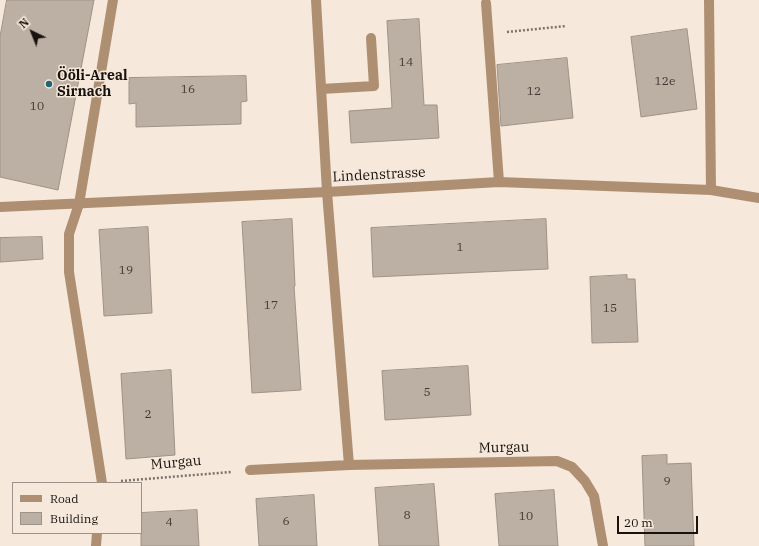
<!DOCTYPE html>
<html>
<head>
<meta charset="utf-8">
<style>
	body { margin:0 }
	#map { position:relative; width:759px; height:546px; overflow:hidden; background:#f6e8db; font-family:"IBM Plex Serif",serif }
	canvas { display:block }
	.legend { position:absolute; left:12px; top:482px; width:130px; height:52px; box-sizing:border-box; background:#f6e8db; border:1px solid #9d9289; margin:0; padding:5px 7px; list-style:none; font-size:12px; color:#17120e }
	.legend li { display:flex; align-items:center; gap:8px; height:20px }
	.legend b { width:20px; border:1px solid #9d9289 }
	.north { position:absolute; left:12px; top:12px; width:40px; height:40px; -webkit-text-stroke:3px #f6e8db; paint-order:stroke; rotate:317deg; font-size:11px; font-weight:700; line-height:16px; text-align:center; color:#17120e }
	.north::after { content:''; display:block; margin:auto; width:14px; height:18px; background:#17120e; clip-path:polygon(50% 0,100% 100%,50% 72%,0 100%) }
	.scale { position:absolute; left:617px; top:516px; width:81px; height:18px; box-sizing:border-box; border:2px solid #17120e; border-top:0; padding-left:5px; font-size:12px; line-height:14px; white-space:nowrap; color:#17120e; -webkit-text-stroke:3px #f6e8db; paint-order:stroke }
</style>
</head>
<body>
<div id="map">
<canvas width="759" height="546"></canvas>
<ul class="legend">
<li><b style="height:5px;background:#af8f72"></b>Road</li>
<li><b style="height:11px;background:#bcafa3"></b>Building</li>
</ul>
<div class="north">N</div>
<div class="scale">20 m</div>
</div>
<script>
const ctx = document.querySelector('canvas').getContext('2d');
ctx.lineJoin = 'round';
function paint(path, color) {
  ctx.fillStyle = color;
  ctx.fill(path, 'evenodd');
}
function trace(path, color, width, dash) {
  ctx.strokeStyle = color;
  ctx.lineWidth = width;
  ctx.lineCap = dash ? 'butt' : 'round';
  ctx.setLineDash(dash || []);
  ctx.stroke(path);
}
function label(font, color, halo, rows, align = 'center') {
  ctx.font = font + ' "IBM Plex Serif",serif';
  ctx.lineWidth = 3;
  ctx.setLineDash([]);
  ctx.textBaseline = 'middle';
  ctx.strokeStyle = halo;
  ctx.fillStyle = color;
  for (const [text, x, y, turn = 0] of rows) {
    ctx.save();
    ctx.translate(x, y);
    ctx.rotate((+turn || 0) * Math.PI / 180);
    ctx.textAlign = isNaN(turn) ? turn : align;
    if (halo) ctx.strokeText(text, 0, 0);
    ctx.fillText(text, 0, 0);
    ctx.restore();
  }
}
const building = new Path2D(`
	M7,0h87l-36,190 -58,-13v-140z
	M419,19l5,86h13l2,33 -88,5 -2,-32 43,-3 -5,-87z
	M687,29l10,80 -56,8 -10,-80z
	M567,58l6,60 -72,8 -4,-61z
	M246,76l1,25 -6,1v22l-105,3v-24l-7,1v-26z
	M292,219l3,67h-1l7,104 -49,3 -10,-171z
	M546,219l2,50 -175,8 -2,-49z
	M148,227l4,86 -48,3 -5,-86z
	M42,237l1,22 -43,3v-24z
	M627,275v4h8l3,63 -46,1 -2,-66z
	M468,366l3,49 -86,5 -3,-49z
	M171,370l4,85 -49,4 -5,-85z
	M667,455v9l24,-1 3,83h-49l-3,-90z
	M434,484l5,62h-60l-4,-58z
	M554,490l4,56h-59l-4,-52z
	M314,495l3,51h-58l-3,-47z
	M197,510l2,36h-58v-33z`);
const path = new Path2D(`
	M507,32l59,-6
	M121,481l110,-9`);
const lane = new Path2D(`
	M316,0l11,192
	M709,0l2,190
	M486,3l13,179
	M321,89l53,-3 -3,-48
	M79,204l-10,30v38l33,211
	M96,546l1,-13`);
const street = new Path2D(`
	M327,192l22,273
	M79,204l34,-204
	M0,207l327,-15 172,-10 212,8 48,8
	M250,470l99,-5 208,-4 15,6 13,14 9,15 9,50`);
const markers = [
	[49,84,4,"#206776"]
];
const numberNames = [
	["14",406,63],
	["12e",665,82],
	["16",188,90],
	["12",534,92],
	["10",37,107],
	["1",460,248],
	["19",126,271],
	["17",271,306],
	["15",610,309],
	["5",427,393],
	["2",148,415],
	["9",667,482],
	["8",407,516],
	["10",526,517],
	["6",286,522],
	["4",169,523]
];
const poiNames = [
	["Ööli-Areal",57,76],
	["Sirnach",57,92]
];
const streetNames = [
	["Lindenstrasse",379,175,-3],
	["Murgau",504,448,-1],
	["Murgau",176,463,-5]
];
paint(building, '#bcafa3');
trace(building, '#9f9286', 1);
trace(path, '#7c736b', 2.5, [2, 2]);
trace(lane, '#af8f72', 10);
trace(street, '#af8f72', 10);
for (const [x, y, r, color] of markers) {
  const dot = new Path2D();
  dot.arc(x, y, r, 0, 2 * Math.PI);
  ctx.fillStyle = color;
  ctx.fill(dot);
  trace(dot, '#f6e8db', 1.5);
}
label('12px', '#403933', null, numberNames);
label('bold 14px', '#17120e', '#f6e8db', poiNames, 'left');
label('14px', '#17120e', '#f6e8db', streetNames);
</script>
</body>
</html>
